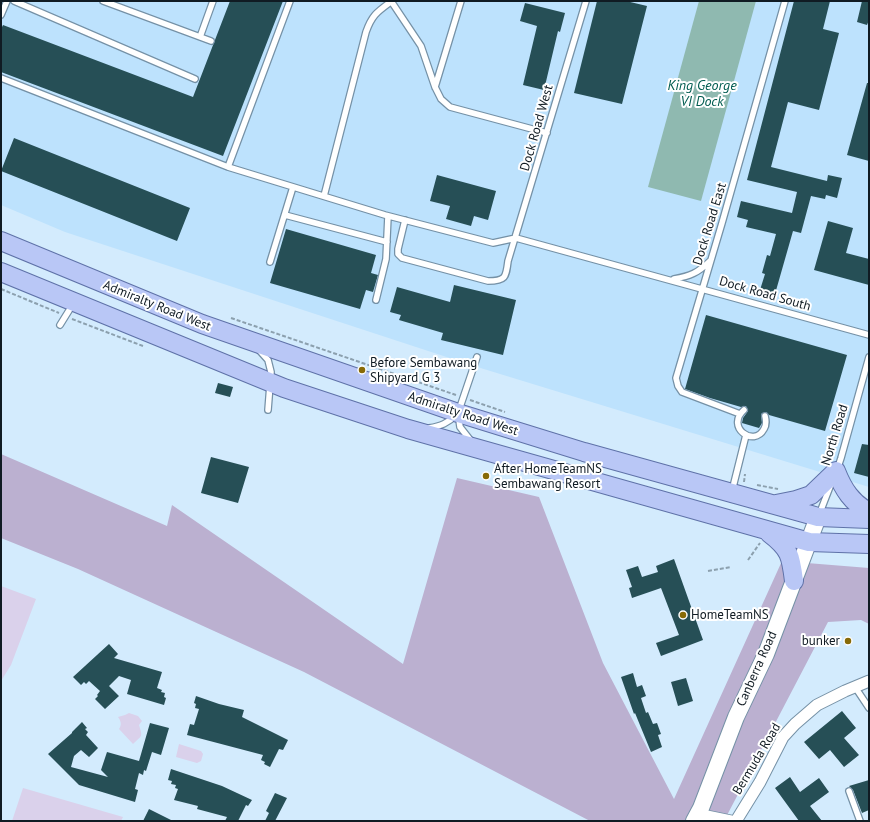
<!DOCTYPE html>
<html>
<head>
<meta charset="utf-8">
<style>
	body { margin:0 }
	#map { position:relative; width:870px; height:822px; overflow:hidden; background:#d3ebfd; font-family:"PT Sans",sans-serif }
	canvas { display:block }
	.frame { position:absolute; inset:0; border:2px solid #101b23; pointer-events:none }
</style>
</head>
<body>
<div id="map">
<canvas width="870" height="822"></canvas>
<div class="frame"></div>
</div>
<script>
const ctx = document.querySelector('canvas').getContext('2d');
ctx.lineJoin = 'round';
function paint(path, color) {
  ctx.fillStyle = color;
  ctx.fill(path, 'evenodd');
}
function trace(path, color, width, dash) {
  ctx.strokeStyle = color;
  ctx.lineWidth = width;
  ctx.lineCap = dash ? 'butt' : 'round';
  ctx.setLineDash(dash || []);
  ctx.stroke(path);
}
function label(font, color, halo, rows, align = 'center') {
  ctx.font = font + ' "PT Sans",sans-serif';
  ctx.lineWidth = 4;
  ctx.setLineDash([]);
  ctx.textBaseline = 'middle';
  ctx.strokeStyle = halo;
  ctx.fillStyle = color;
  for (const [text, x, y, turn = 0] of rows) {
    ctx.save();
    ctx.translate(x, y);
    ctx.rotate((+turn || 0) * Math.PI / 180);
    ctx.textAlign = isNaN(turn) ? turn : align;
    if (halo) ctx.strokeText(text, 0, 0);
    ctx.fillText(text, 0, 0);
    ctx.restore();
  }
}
const built = new Path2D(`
	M1,1h868v486l-395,-121 -409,-134 -64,-27z`);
const green = new Path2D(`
	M1,586l35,13 -25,66 -10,16z
	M129,713l9,3 4,5 -3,4c4,13 3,10 -6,19l-14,-15c3,-4 2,-8 -1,-12l7,-2z
	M179,744l22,7 2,3 -2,7 -4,2 -21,-6z
	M23,788l100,29 -2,4h-109z`);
const forest = new Path2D(`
	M1,454l166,72 5,-21 231,159 54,-186 82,19 64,166 71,136 108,-238 87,7v56l-8,-4 -33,2 -104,199h-134l-286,-149 -226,-103 -77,-31z`);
const water = new Path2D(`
	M699,1h57l-55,200 -53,-14z`);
const building = new Path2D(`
	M230,1h53l-60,155 -222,-84v-43l2,-4 190,72z
	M597,1h29l21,5 -25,98 -48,-11z
	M794,1h36l-7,28 16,4 -20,77 -31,-8 -17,65 56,14 1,-6 14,3 -5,20 -11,-3 -1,4 -14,-3 -10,37 -8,-2 -18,63 -15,-4 5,-16 -3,-1 5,-18 3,1 6,-22 -30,-7 2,-7 -11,-3 4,-16 51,12 5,-21 -50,-12z
	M862,1h7v19l-2,5 -10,-3z
	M525,3l40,10 -5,19 -2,-1 -14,59 -21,-5 14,-59 -17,-5z
	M867,83h2v78l-22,-6z
	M14,138l176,70 -13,33 -176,-70z
	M437,175l59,16 -8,29 -14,-4 -3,10 -25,-7 4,-13 -20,-5z
	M828,221l25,7 -7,25 23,6v26l-55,-15z
	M286,229l90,26 -5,18 7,2 -5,17 -7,-2 -6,19 -90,-26z
	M454,285l62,15 -13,55 -62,-15 2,-7 -44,-13 2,-5 -11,-3 7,-25 53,15z
	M706,315l141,40 -22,76 -56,-16 -3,-3 -5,2 1,9 -3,5 -17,-5 1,-5 5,-7 -2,-5 -5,1 -31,-9 -25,-9z
	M218,383l15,4 -3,10 -15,-4z
	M862,444l7,1v32l-15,-4z
	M211,457l38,10 -11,36 -37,-10z
	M674,559l29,81 -42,16 -5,-13 23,-8 -18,-47 -29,10 -3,-10 3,-1 -6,-17 12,-4 4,11 16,-5 -2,-6z
	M109,644l9,10 -4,4 48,14 -5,16 5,2 -1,2 4,1 -1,4 2,1 -2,7 -37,-11 4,-14 -12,-4 -10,10 10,10 -14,13 -10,-10 3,-3 -1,-1 3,-4 -11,-10 -3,3 -2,-2 -3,3 -8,-8z
	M633,673l4,14 5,-2 4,11 -5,2 5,15 2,-1 5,12 4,-1 4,11 -3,1 4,12 -11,5 -16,-39 -1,1 -13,-37z
	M686,678l7,23 -15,5 -7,-24z
	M196,696l23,8 25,6 -2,7 46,23 -5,10 -4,-1 -9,18 -6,-3 1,-2 -4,-2 2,-5 -76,-20 3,-11 4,1 5,-16 -4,-1 1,-4 -2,-1z
	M842,711l14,17 -12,10 15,17 -15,12 -14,-17 -11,9 -15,-17z
	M82,722l5,6 -2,1 3,3 -2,3 12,13 -9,9 -8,-7 -7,6 -3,11 37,10 -7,-7 6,-18 32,9 11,-38 19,5 -8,27 -9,-3 -6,19 -2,-1 -1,5 -4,-2 -4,16 3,1 -3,12 -56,-17 -31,-31 24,-21v-1z
	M171,769l51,17 30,14 -4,6 -2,-1 -8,16h-13l2,-4 -30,-8 1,-3 -24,-6 4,-11 -3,-1 1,-3 -5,-1 1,-3 -4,-1z
	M790,777l10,15 19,-14 10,14 -19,14 12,15h-23l-24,-33z
	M869,780v30l-7,3 -9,-23 -4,-4z
	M275,793l12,5 -12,23h-10l4,-8 -3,-2z
	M149,809l24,12h-30z`);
const path = new Path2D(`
	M1,289l58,24
	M231,318l225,77
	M72,319l71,27
	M470,400l35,12
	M744,482l1,-8
	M757,485l21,4
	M748,560l12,-17
	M708,571l23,-4`);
const lane = new Path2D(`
	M14,1l181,78
	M103,1l108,40
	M391,1l30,45 14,41 6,12 9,8 97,26
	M1,15l6,-14
	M200,37l13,-36
	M1,78l227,89 157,48 108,28 23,-5 353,97
	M435,87l26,-86
	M228,167l62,-166
	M324,196l42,-164c6,-17 11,-20 26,-31
	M285,215l102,27
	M405,220l-7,29v5l4,4 86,23c18,0 18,-4 20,-20l78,-260
	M270,262l23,-75
	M674,279c16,-3 24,-6 36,-18
	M376,300l10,-41 2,-43
	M60,325l13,-21
	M259,350l9,10 3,12 -3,38
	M744,410c-19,17 10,38 20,19 3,-5 2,-9 1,-13
	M740,414l-58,-22 -4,-6 -2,-8 46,-155 63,-222
	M429,428c12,-2 19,-5 27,-13
	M471,441l-11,-14 -2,-14 19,-56
	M837,470l4,-12 28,-101
	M732,491l14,-56
	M819,515l12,-31
	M855,687l14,21
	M849,791l11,30`);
const street = new Path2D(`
	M697,814l34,7
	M736,821l24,-39 23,-45 12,-13 22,-19 28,-14 24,-10`);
const secondary = new Path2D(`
	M694,821l7,-13 35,-91 30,-63 52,-137`);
const primary = new Path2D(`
	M1,241l201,83 256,89 126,39 227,63 7,2 51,2
	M1,272l283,116 124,41 401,113 60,2
	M776,504l20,-4 15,-5 25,-24c7,18 16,32 33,41
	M769,533c21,16 22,23 25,48`);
const markers = [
	[362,370,4,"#876a07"],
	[486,476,4,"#876a07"],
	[683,615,4,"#876a07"],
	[848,641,4,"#876a07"]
];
const streetNames = [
	["Dock Road West",537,128,-74],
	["Dock Road East",710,224,-73],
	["Dock Road South",765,294,16],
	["Admiralty Road West",157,306,22],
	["Admiralty Road West",463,414,18],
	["North Road",835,435,-73],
	["Canberra Road",757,669,-66],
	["Bermuda Road",757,759,-59]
];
const poiNames = [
	["Before Sembawang",370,363],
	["Shipyard G 3",370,378],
	["After HomeTeamNS",494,469],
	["Sembawang Resort",494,484],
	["HomeTeamNS",691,615],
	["bunker",840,641,"right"]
];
const waterNames = [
	["King George",702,86],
	["VI Dock",702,102]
];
paint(built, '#bde2fd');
paint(green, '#dad1eb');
paint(forest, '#bbb0d0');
paint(water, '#8fb9b0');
paint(building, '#264f56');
trace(lane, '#7591a6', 8);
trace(street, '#7591a6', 13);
trace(secondary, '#7591a6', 18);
trace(primary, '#5f72a8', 20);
trace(path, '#8ca0ae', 2, [4, 2]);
trace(lane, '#fff', 5.5);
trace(street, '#fff', 11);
trace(secondary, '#fff', 16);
trace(primary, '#b9c7f6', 18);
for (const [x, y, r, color] of markers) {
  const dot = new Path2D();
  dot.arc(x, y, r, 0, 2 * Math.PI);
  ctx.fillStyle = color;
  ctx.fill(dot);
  trace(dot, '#fff', 1.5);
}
label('13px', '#101b23', '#fff', streetNames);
label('13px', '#101b23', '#fff', poiNames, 'left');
label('italic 14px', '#015c50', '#fff', waterNames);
</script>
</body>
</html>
